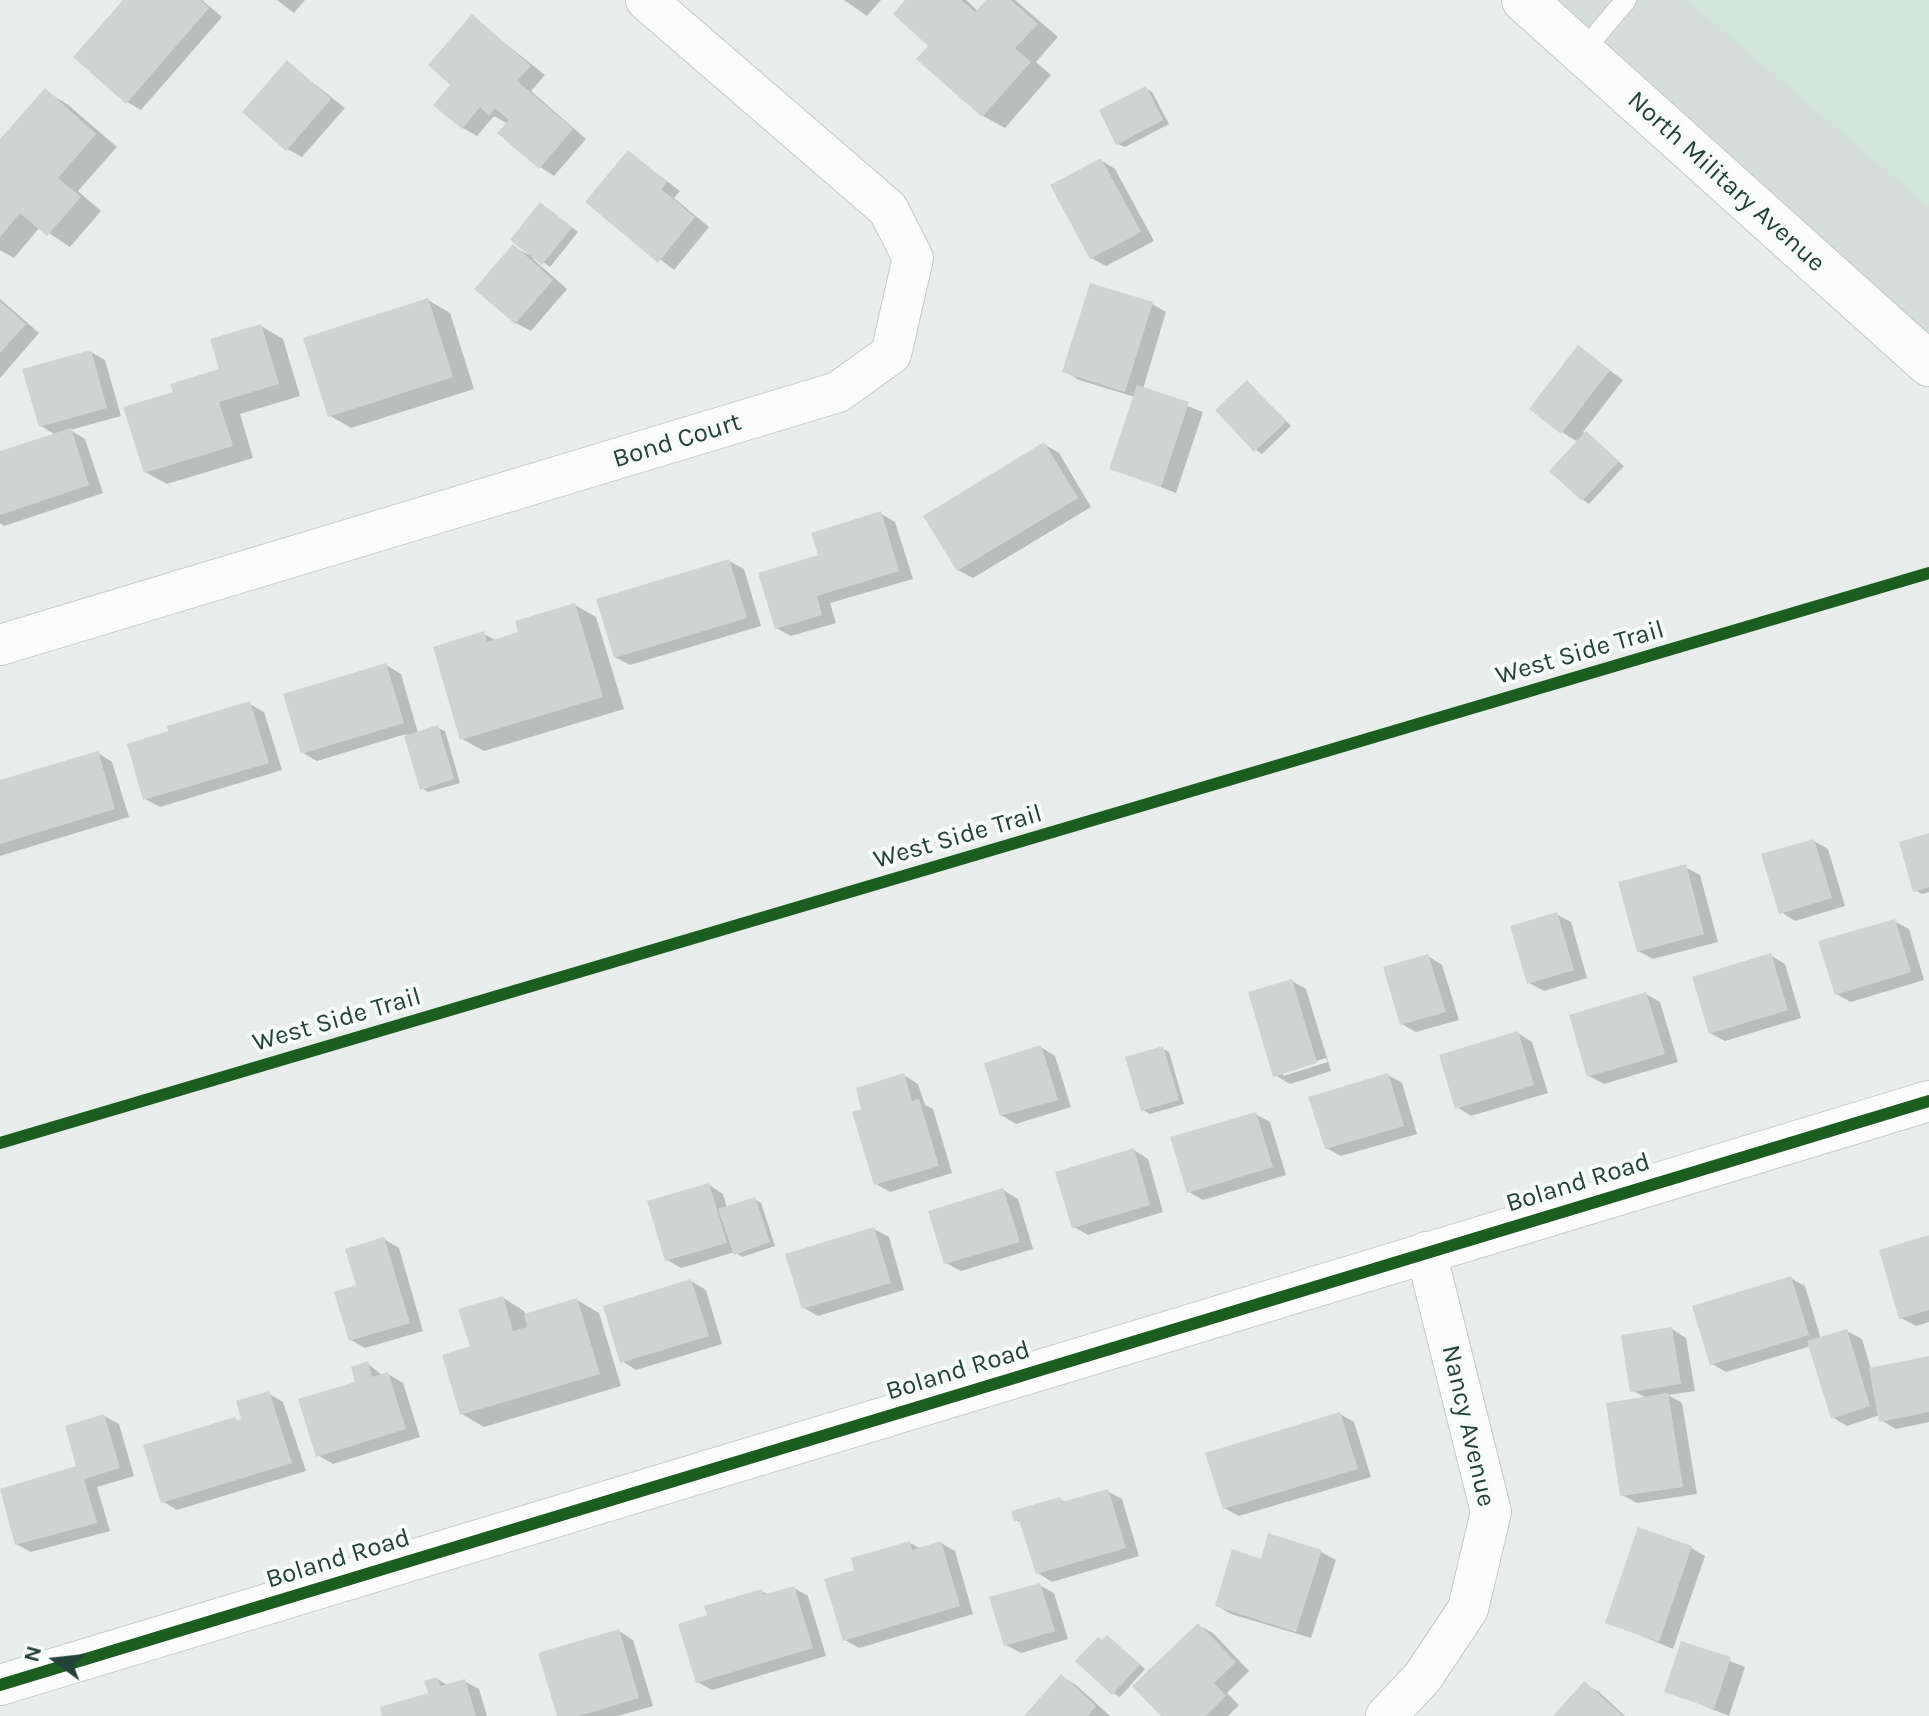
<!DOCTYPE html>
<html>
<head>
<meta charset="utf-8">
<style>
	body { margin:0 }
	#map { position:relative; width:1929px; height:1716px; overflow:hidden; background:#e8edeb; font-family:Karla,sans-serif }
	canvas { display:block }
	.north { position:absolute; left:16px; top:1620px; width:80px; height:80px; -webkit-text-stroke:6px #f7fbf9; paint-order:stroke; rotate:285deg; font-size:22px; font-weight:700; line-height:32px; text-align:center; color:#24423a }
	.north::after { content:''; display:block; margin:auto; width:28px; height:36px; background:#24423a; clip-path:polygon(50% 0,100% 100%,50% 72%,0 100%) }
</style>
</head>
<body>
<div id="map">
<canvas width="1929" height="1716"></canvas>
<div class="north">N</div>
</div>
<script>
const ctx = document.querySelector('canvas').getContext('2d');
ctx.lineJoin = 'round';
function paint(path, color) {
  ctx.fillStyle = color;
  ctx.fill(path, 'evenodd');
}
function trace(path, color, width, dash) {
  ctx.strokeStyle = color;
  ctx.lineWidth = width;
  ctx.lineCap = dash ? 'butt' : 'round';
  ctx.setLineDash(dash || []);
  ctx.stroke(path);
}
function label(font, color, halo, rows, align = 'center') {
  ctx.font = font + ' Karla,sans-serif';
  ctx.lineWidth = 8;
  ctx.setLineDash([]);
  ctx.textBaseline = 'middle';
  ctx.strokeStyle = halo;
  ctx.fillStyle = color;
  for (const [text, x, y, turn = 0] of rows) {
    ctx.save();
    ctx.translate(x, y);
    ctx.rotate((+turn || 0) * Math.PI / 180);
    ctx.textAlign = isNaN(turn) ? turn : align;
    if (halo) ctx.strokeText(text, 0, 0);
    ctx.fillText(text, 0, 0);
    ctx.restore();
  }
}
const built = new Path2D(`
	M1524,0h405v364z`);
const green = new Path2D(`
	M1687,0h242v207z`);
const shadow = new Path2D(`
	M125,0h77l20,17 -81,93 -14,-8z
	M277,0h28l-11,13z
	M844,0h37l-14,16z
	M908,0h58l12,11 10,-11h27l43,37 -22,25 15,13 -46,53 -22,-12 -52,-71z
	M472,17l73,58 -14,16 55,48 -32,37 -14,-9 -32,-43 -14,-8 -17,20 -14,-8 -10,-43z
	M288,63l57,45 -43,49 -15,-8z
	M1146,88l6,4 17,32 -44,23 -7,-3z
	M45,91l22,13 50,43 -39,44 23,20 -31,36 -30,-20 -26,31 -14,-8v-108z
	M628,152l52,39 -6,7 35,29 -35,43 -86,-68z
	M1101,160l14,9 39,72 -48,25 -15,-8z
	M547,208l31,24 -28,35 -15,-11 -2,3 34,30 -36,42 -15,-8 -2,-76 15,8z
	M0,299l39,34 -39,45z
	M428,300l22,13 24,76 -123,39 -22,-13z
	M1152,304l14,8 -23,77 60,23 -27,81 -65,-25 24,-71 -56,-17 -15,-9z
	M261,326l22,13 17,57 -60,18 13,44 -86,26 -22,-12 30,-78 47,-23z
	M1579,348l44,32 -40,52 41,34 -35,38 -6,-4 -5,-58 -16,-10z
	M91,352l14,8 16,56 -51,14 15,9 18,54 -99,33 -4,-3v-70l56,-18 -15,-9z
	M1248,382l43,44 -29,28 -6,-4z
	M1044,444l15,9 32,54 -118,71 -15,-8z
	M880,513l15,9 18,57 -83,24 6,20 -45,13 -15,-8 44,-72z
	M729,561l15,8 17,57 -131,39 -15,-8z
	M575,605l21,12 28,92 -140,42 -22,-12 22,-105 13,7 24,-7z
	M386,665l15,9 17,59 20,-5 7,3 15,52 -32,9 -6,-4 -16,-54 -89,27 -14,-8z
	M250,704l14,8 18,58 -122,37 -15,-8z
	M98,753l14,9 17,55 -129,39v-74z
	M1929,835v57l-7,2 -7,-4z
	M1814,841l14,8 17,57 -50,15 -14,-9z
	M1685,867l15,8 18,67 -65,17 -15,-8z
	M1556,914l15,8 16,56 -43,13 -15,-8z
	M1894,921l15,8 15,51 -73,22 -15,-8z
	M1770,955l15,9 16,54 -76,23 -15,-8z
	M1428,956l14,9 17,55 -43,12 -14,-8z
	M1292,981l14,8 25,82 -41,13 -15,-9zM1326,1058l2,4 -45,14v-5z
	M1646,994l14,8 18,60 -74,22 -15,-8z
	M1518,1033l14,9 16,51 -77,23 -14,-9z
	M1041,1047l14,9 16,51 -55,17 -15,-9z
	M1162,1048l7,4 15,52 -34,10 -7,-4z
	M904,1075l14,9 7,21 8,4 19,64 -62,19 -14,-8 -12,-74z
	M1388,1075l14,8 15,51 -76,22 -15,-8z
	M1255,1114l15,8 16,53 -83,25 -14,-8z
	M1134,1150l14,9 15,53 -75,23 -14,-8z
	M709,1185l14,9 4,14 27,-9 7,4 14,43 -33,11 -7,-5 -54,16 -14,-8z
	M1003,1190l15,9 15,50 -72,22 -15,-8z
	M874,1229l15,8 15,53 -86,26 -14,-8z
	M1929,1237v85l-13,4 -15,-8z
	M384,1239l15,9 24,83 -58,17 -14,-8 7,-53z
	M1790,1278l15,8 16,53 26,-8 15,8 9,30 58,-11v64l-33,7 -15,-9 -1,-5 -33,11 -15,-9 -21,-71 -85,26 -14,-8z
	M691,1281l15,9 16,54 -86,26 -14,-9z
	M503,1298l21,13 2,5 51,-16 22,13 22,73 -137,41 -22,-13 10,-67z
	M1672,1329l14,9 9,53 -27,4 14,8 15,91 -60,9 -15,-8 24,-97 -14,-8z
	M367,1363l16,13 5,-2 15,9 17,54 -87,27 -15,-9z
	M268,1393l15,9 23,69 -129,39 -15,-9 73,-82 5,3z
	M1340,1414l14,8 17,55 -132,39 -15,-8z
	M104,1416l15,8 15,52 -37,11 13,44 -79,21 -15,-8 63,-77z
	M1107,1491l15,8 17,57 -87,26 -14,-9 -15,-49 -7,-4 44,-21 7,4z
	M910,1543l11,6 20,-6 14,8 18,63 -114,34 -14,-8 12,-69z
	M1691,1548l14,8 -32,93 -65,-27z
	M1321,1552l15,8 -25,78 -80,-24 -14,-8 45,-45z
	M1039,1585l15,8 14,46 -47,14 -15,-8z
	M794,1588l14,8 18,60 -114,34 -14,-8 11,-65 52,-26 8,4z
	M1198,1625l15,8 36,38 -22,22 12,12 -11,11h-65z
	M619,1631l14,9 20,66 -35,10h-59z
	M1108,1637l37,32 -25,28 -7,-4 -10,-51z
	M1683,1643l62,24 -16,49 -62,-25z
	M1062,1677l14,8 34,31h-84z
	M437,1679l12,7 15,-5 15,8 8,27h-103l46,-22z
	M1584,1684l15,8 26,24h-69z`);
const building = new Path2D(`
	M123,0h77l9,8 -83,96 -53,-47z
	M905,0h56l14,12 11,-12h25l27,24 -23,24 16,14 -49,55 -66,-58 12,-13 -35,-32z
	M472,14l59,52 -14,15 56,48 -34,40 -42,-36 12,-13 -14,-12 -6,8 -9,-9 -18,22 -29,-24 17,-20 -22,-20z
	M287,60l44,39 -45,52 -44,-39z
	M1146,86l17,34 -47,25 -17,-35z
	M45,88l51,46 -38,44 23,19 -34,39 -27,-23 -20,24v-98z
	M628,150l39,32 -6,7 34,28 -37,46 -73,-61z
	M1101,158l40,74 -51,27 -40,-74z
	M540,202l32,25 -30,38 -32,-25z
	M513,244l40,36 -38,44 -41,-35z
	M1090,283l63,19 -28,90 -63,-20z
	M428,298l25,79 -125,40 -25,-79z
	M0,301l26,23 -26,29z
	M261,324l18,60 -60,18 14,44 -89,27 -21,-66 50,-15 -3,-8 49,-15 -9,-30z
	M1578,345l32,25 -49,64 -32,-25z
	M91,350l16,58 -68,19 -17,-58z
	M1247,380l39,42 -32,30 -39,-42z
	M1137,385l52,17 -28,85 -52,-18z
	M71,428l18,57 -89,30v-64z
	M1586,431l33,30 -37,40 -33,-30z
	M1044,442l34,56 -121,73 -34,-55z
	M881,511l18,60 -82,25 5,19 -47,14 -17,-56 60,-18 -7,-22z
	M729,559l18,59 -133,40 -18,-59z
	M575,603l28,94 -143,43 -27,-93 51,-16 3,11 31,-10 -3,-11z
	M386,663l18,60 -103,31 -18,-60z
	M250,701l19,62 -126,37 -16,-56 41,-13 -1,-5z
	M438,725l16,54 -34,11 -16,-54z
	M98,751l17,58 -115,35v-64z
	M1929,833v54l-16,5 -14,-50z
	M1814,839l18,59 -53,16 -18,-60z
	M1686,864l18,70 -67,18 -19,-70z
	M1557,912l17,58 -47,14 -17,-58z
	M1895,919l16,53 -76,23 -17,-54z
	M1771,953l17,57 -79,24 -17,-57z
	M1428,954l18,58 -46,13 -17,-58z
	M1292,979l25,84 -44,14 -25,-85z
	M1646,992l19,62 -78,23 -18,-62z
	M1518,1031l16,54 -79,24 -16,-54z
	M1041,1045l17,55 -58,16 -16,-53z
	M1163,1046l16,54 -38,11 -16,-54z
	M904,1073l8,28 7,-2 20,67 -65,19 -22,-73 9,-3 -5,-21z
	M1388,1073l16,53 -79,23 -17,-52z
	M1256,1112l17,55 -86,26 -17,-56z
	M1134,1148l16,57 -78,23 -17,-56z
	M709,1183l18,60 -62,18 -18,-60z
	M1003,1188l17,54 -76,22 -16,-53z
	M755,1197l15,45 -36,13 -16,-46z
	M874,1227l17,56 -89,26 -17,-55z
	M1929,1235v75l-30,9 -20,-69z
	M384,1237l26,86 -61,18 -15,-49 22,-7 -11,-36z
	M1791,1276l18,59 -99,30 -18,-59z
	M691,1279l18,57 -89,27 -17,-57z
	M503,1296l10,35 14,-4 -3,-13 53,-16 23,76 -140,41 -18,-60 28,-9 -12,-37z
	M1672,1327l9,57 -51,8 -9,-57z
	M1847,1329l23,77 -39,13 -24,-78z
	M1929,1356v56l-50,10 -10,-54z
	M368,1361l4,16 16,-5 18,57 -90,28 -18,-58 57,-17 -4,-15z
	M269,1391l23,72 -131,40 -18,-58 92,-28 2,4 4,-2 -5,-18z
	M1668,1393l15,94 -63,9 -14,-93z
	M1340,1412l18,57 -135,40 -18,-56z
	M104,1414l16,54 -36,11 13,44 -82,22 -15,-56 76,-23 -11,-40z
	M1108,1489l18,59 -90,26 -17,-54 -5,1 -3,-10 49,-14 2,5z
	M1638,1527l54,19 -33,96 -54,-19z
	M1268,1533l54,17 -26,82 -81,-26 17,-57 29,10z
	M910,1541l2,9 29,-9 19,65 -117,35 -19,-62 30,-9 -3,-12z
	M1040,1583l15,48 -51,15 -15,-49z
	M794,1586l19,62 -117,35 -18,-59 29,-9 -3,-9 58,-17 1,6z
	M1198,1623l38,39 -22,21 12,13 -20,20h-45l-29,-30z
	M619,1629l20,69 -60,18h-22l-19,-63z
	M1107,1635l33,29 -28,31 -37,-34 23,-24 4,3z
	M1681,1641l50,16 -17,52 -50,-17z
	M1061,1674l35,32 -8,10h-64z
	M437,1677l3,9 25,-7 11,37h-94l-2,-9 48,-14 -4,-12z
	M1584,1681l39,35h-70z`);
const service = new Path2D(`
	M1582,52l44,-52`);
const minor = new Path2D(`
	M0,645l838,-253 53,-38 22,-96 -25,-49 -242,-209
	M0,1685l1929,-584
	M1386,1716l36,-38 46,-69 23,-97 -65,-260`);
const secondary = new Path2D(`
	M1524,0l405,364`);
const cycleway = new Path2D(`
	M0,1143l1929,-570
	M0,1685l1929,-584`);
const streetNames = [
	["North Military Avenue",1726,182,42],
	["Bond Court",677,441,-17],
	["West Side Trail",1580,653,-16],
	["West Side Trail",958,837,-16],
	["West Side Trail",337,1020,-16],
	["Boland Road",1578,1183,-17],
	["Boland Road",958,1371,-17],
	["Nancy Avenue",1468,1426,77],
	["Boland Road",338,1559,-17]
];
paint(built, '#d6dedb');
paint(green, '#d1e6d8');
paint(shadow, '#0003');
paint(building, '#cfd4d2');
trace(service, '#c5cac8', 22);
trace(minor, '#c5cac8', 42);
trace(secondary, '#c3cbc8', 46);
trace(service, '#fcfcfc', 20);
trace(minor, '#fcfcfc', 40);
trace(secondary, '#fcfcfc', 44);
trace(cycleway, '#1b5e20', 12);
label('26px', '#24423a', '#f7fbf9', streetNames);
</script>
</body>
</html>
